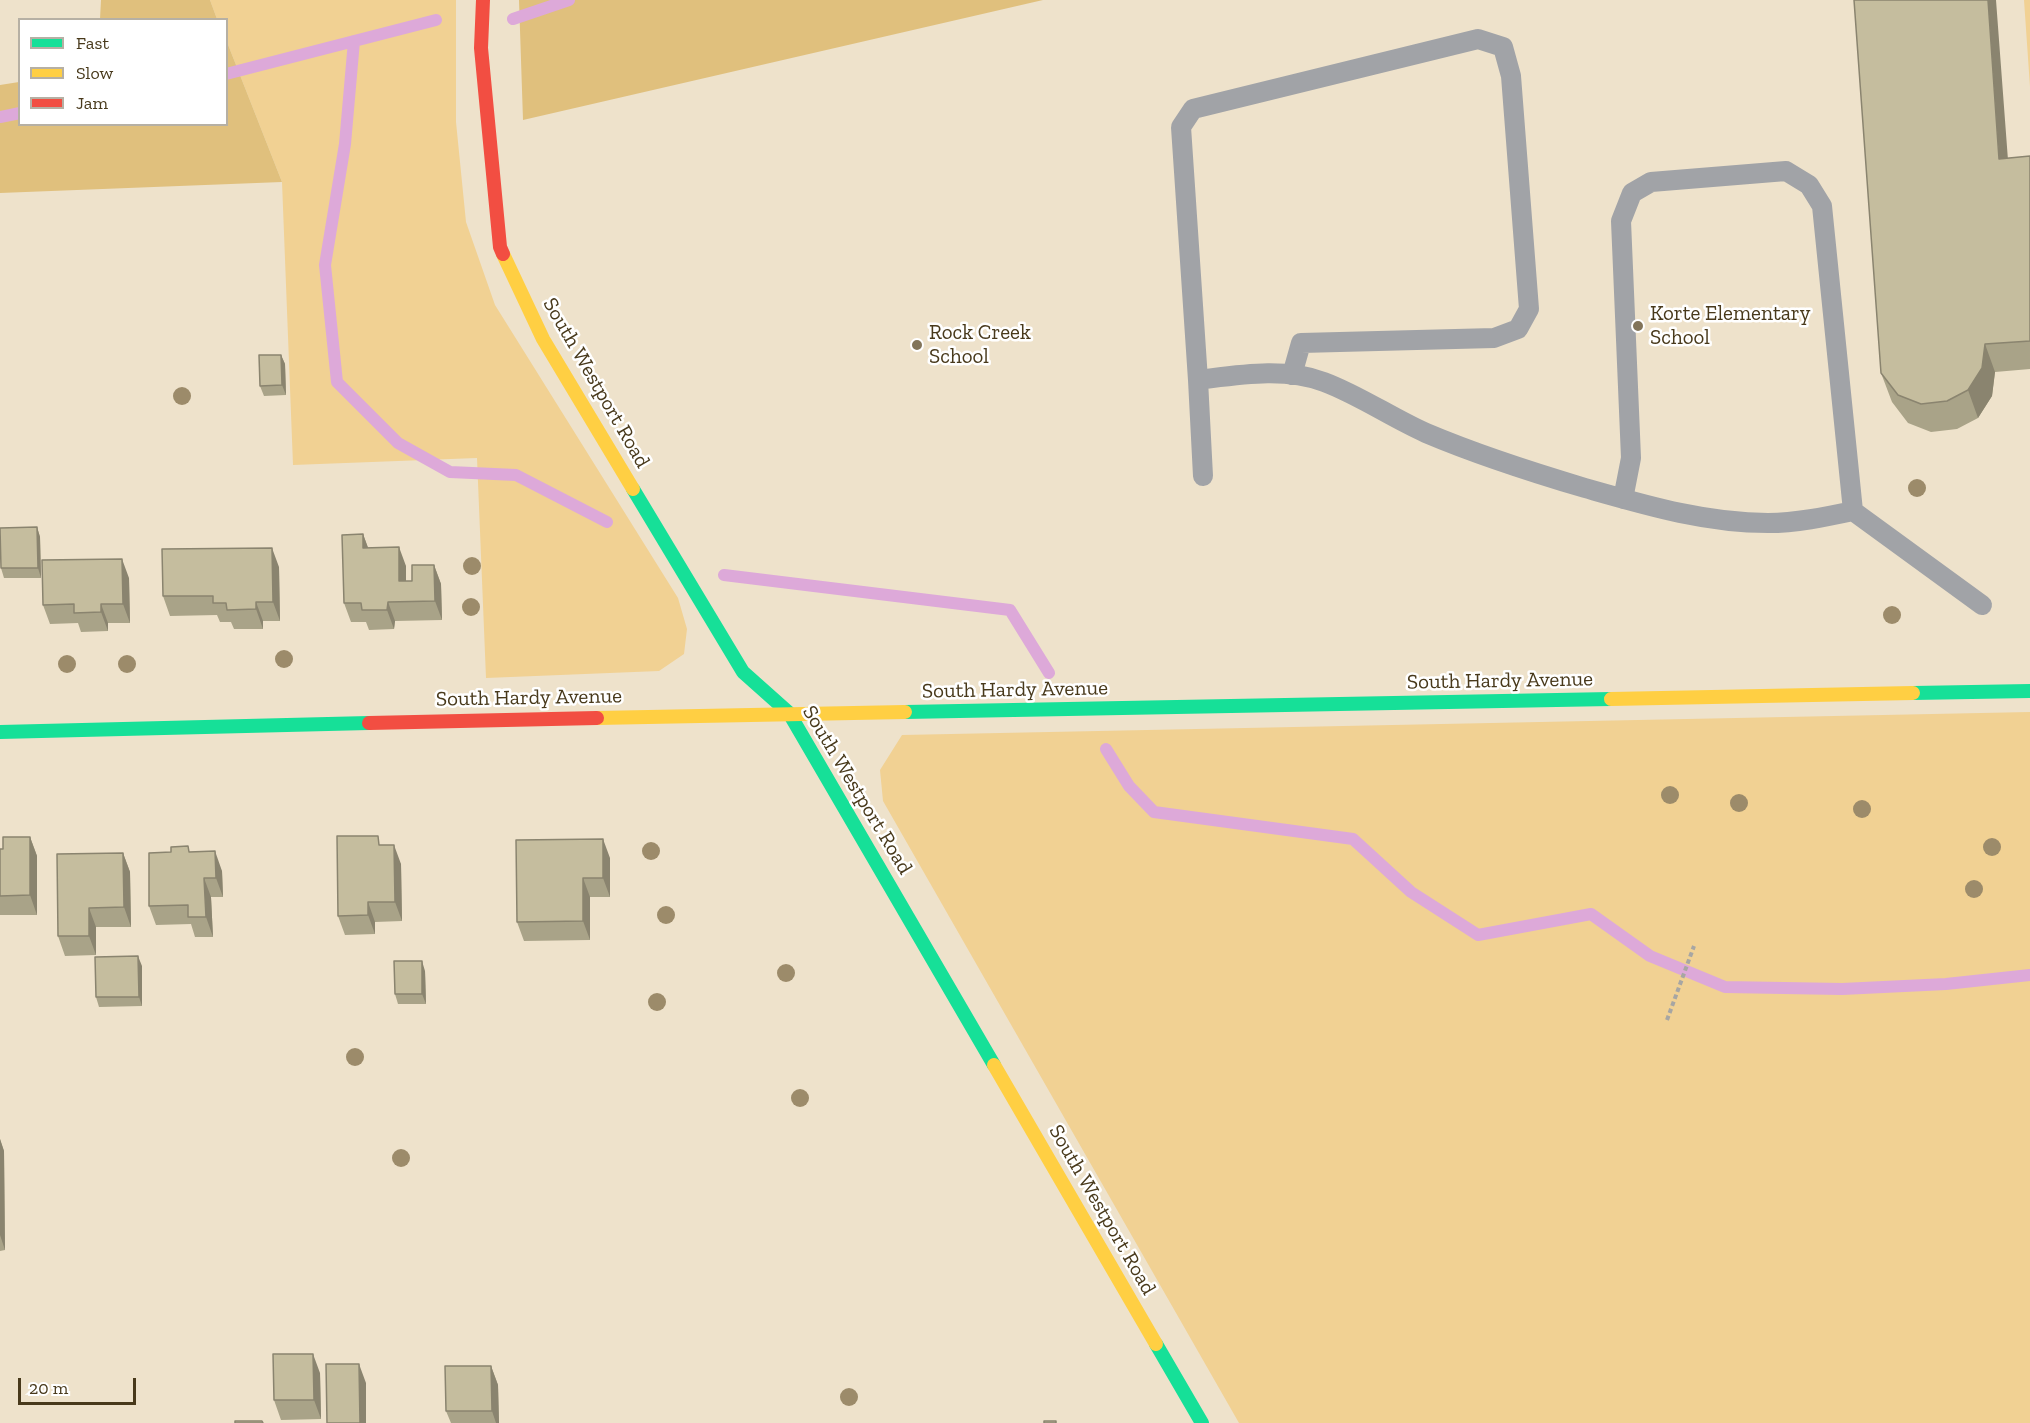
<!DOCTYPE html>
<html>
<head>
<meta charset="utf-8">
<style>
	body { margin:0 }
	#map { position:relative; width:2030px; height:1423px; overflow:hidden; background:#eee2cb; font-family:"Zilla Slab",serif }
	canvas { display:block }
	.legend { position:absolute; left:18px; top:18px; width:210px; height:108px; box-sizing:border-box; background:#fff; border:2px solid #b6b0a4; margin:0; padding:8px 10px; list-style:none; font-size:18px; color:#48391b }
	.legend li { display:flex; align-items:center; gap:12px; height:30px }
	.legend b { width:30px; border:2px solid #b6b0a4 }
	.scale { position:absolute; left:18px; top:1378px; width:118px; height:27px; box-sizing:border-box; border:3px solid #48391b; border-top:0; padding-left:8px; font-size:18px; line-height:21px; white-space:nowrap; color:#48391b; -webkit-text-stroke:4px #fff; paint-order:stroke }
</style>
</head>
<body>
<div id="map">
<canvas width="2030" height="1423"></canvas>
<ul class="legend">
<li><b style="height:8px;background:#16e098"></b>Fast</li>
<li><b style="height:8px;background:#ffcf43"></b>Slow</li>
<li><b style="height:8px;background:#f24e42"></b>Jam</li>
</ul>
<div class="scale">20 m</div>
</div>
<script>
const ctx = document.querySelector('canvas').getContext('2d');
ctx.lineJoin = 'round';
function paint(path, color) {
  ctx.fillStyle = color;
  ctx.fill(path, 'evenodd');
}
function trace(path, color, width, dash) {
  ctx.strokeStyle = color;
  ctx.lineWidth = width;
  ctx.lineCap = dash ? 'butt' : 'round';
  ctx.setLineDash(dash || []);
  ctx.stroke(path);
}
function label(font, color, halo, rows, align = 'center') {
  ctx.font = font + ' "Zilla Slab",serif';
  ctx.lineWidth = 5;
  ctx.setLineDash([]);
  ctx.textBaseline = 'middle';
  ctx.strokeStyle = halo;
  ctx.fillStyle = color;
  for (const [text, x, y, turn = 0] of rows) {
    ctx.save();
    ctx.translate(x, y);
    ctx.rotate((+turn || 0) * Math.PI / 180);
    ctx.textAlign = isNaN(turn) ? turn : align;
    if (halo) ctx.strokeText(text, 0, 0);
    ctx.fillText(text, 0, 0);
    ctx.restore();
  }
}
const green = new Path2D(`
	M210,0h246v122l10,100 29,83 183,293 9,31 -3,25 -25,17 -173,7 -9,-220 -184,7 -11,-283 -55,-140 -1,-22 -9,-1z
	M2024,0h6v87z
	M2030,712v711h-791l-356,-622 -3,-31 22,-35z`);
const forest = new Path2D(`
	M101,0h109l7,19h-117z
	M519,0h524l-520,120z
	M227,42l55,140 -282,11v-108l19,-3 1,42h206z`);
const stream = new Path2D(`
	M513,19l56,-19
	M354,41l-9,103 -20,121 12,117 61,61 52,29 66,3 91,47
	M226,74l210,-54
	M0,117l20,-4
	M724,575l286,35 39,63
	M1106,749l23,37 25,26 199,27 58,53 67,43 113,-21 59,42 75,31 117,2 104,-5 84,-9`);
const path = new Path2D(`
	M1667,1020l27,-74`);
const lane = new Path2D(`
	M1198,380l-17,-253 12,-18 285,-70 25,8 8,29 18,233 -11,20 -24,9 -193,5 -9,32
	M1203,476l-5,-96c41,-5 86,-13 126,2 35,13 68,36 102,51 52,22 105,39 159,55 60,17 120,35 183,35 28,0 57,-6 85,-12
	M1623,499l8,-41 -10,-237 11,-28 19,-11 135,-11 23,14 13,21 31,305 129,94`);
const fast = new Path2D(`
	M633,489l110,183 46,41 205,352
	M1913,693l117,-2
	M905,712l706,-13
	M0,732l369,-9
	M1156,1344l46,79`);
const slow = new Path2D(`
	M503,254l40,85 90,150
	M1611,699l302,-6
	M597,718l308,-6
	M994,1065l162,279`);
const jam = new Path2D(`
	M483,0l-2,48 19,199 3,7
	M369,723l228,-5`);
const trees = [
	[182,396],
	[1917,488],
	[472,566],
	[471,607],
	[1892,615],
	[284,659],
	[67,664],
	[127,664],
	[1670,795],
	[1739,803],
	[1862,809],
	[1992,847],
	[651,851],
	[1974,889],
	[666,915],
	[786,973],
	[657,1002],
	[355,1057],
	[800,1098],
	[401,1158],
	[849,1397]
];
const wall = new Path2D(`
	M2030,156v213l-35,3 -3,24 -14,22 -21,11 -26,3 -23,-9 -16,-21 -11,-29 127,-215z
	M281,355l4,9 1,31 -22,1 -4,-10z
	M37,527l3,10 1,41h-37l-3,-10z
	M363,534l5,14 38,18v15h6l22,-16 7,19 1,36 -47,1 -1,8 -25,1 -3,-8h-15l-7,-19z
	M279,567l1,54h-17v8h-29l-3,-7h-11l-3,-7 -47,1 -7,-20z
	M129,578l1,45h-22v8l-27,1 -3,-9 -28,1 -7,-19z
	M30,837l7,19v59h-37v-66h3z
	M381,845l20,19 1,57 -27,1v12l-30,1 -7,-19z
	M191,852l31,19 1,26h-12l2,40h-18l-4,-13 -35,1 -7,-19z
	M123,853l7,19 1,55h-35v28l-31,1 -7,-20z
	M610,858v39h-20v43l-66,1 -7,-19z
	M142,966v40l-43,1 -3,-10z
	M425,971l1,33h-28l-3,-10z
	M0,1139l4,12 1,99 -5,1z
	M491,1366l7,19 1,38h-48l-5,-12z
	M320,1373l1,46 -40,1 -7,-20z`);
const shadedWall = new Path2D(`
	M1988,0h8l14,187 -11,-28z
	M1985,344l10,28 -3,24 -14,22 -10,-28z
	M281,355l4,9 1,31 -4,-10z
	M37,527l3,10 1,41 -3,-10z
	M363,534l7,19 -7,-5z
	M399,547l7,19v34l-7,-19z
	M272,548l7,19 1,54 -7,-19z
	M122,559l7,19 1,45 -7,-19z
	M434,565l7,19 1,36 -7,-19z
	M256,602l7,19v8l-7,-20z
	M388,602l7,19 -1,8 -7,-19z
	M101,604l7,19v8l-7,-19z
	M30,837l7,19v59l-7,-20z
	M603,839l7,19v39l-7,-19z
	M394,845l7,19 1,57 -7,-19z
	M215,851l7,20 1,26 -7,-19z
	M123,853l7,19 1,55 -7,-20z
	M204,878l7,19 2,40 -7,-20z
	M583,878l7,19v43l-7,-19z
	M368,902l7,20v12l-7,-19z
	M89,908l7,19v28l-7,-19z
	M138,956l4,10v40l-3,-9z
	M422,961l3,10 1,33 -4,-10z
	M0,1139l4,12 1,99 -5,-15z
	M313,1354l7,19 1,46 -7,-19z
	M359,1364l7,19v40h-6z
	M491,1366l7,19 1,38h-3l-4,-12z`);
const building = new Path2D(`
	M1854,0h134l11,159 31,-3v185l-45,3 -3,24 -14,22 -21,11 -26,3 -23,-9 -17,-22z
	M259,355h22l1,30 -22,1z
	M37,527l1,41h-37l-1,-40z
	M363,534v14l36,-1v34h13v-16h22l1,36 -47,1 -1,8h-25l-1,-7h-17l-2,-68z
	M272,548l1,54h-17v7l-29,1 -1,-7h-13v-7h-50l-1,-47z
	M122,559l1,45h-22v8l-27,1v-9l-31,1 -1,-45z
	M337,836h41l1,9h15l1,57h-27v13l-30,1z
	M3,837h27v58l-30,1v-47h3z
	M603,839v39h-20v43l-66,1 -1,-82z
	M188,846l1,6 26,-1 1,27h-12l2,39h-18v-12l-39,1v-53l22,-1v-5z
	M123,853l1,54 -35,1v28h-31l-1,-82z
	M138,956l1,41h-43l-1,-40z
	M394,961h28v33h-27z
	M273,1354h40l1,46h-40z
	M326,1364h33l1,59h-33z
	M445,1366h46l1,45h-46z
	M235,1421h27l1,2h-28z
	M1044,1421h12v2h-12z`);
const markers = [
	[1638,326,6,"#827459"],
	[917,345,6,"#827459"]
];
const poiNames = [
	["Korte Elementary",1650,314],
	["School",1650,338],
	["Rock Creek",929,333],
	["School",929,357]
];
const streetNames = [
	["South Westport Road",596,383,60],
	["South Hardy Avenue",1500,681,-1],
	["South Hardy Avenue",1015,690,-1],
	["South Hardy Avenue",529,698,-1],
	["South Westport Road",857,790,59],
	["South Westport Road",1102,1210,60]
];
paint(green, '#f1d193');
paint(forest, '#e0c07d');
trace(stream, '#dda9d9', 12);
trace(path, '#a7a6a3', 4, [4.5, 3]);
trace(lane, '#a1a3a7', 20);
trace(fast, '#16e098', 14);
trace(slow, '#ffcf43', 14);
trace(jam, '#f24e42', 14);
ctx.fillStyle = '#9c8b6a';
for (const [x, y] of trees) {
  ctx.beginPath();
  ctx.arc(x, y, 9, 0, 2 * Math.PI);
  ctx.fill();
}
paint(wall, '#a9a388');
paint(shadedWall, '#8a846f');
paint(building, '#c5bd9e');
trace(building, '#8a846f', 1.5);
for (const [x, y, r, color] of markers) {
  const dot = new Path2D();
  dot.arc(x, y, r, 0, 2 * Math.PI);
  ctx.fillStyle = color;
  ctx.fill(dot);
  trace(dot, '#fff', 2);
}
label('21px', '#48391b', '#fff', poiNames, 'left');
label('21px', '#48391b', '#fff', streetNames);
</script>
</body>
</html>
